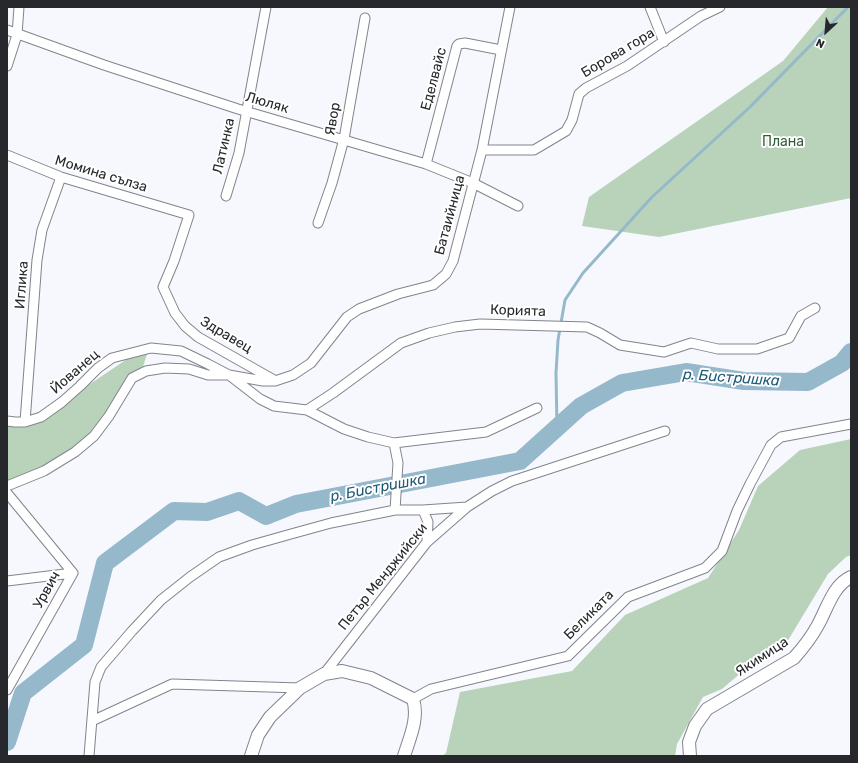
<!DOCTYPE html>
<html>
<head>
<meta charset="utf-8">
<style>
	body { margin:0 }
	#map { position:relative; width:858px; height:763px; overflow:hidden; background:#f6f8fe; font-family:Rubik,sans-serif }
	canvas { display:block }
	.frame { position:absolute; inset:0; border:8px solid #27282c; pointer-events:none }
	.north { position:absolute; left:806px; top:12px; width:40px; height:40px; -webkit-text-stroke:3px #fff; paint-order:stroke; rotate:206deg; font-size:11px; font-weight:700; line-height:16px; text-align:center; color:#27282c }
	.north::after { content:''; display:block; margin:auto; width:14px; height:18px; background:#27282c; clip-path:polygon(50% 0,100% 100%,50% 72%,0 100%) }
</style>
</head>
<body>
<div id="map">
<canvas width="858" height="763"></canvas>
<div class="frame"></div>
<div class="north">N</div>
</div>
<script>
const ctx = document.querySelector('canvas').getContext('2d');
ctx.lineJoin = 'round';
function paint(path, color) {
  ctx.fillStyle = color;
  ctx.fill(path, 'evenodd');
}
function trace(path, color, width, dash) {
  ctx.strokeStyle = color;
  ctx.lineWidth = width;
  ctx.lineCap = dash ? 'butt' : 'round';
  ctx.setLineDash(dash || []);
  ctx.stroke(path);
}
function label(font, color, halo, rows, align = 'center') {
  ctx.font = font + ' Rubik,sans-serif';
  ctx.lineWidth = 4;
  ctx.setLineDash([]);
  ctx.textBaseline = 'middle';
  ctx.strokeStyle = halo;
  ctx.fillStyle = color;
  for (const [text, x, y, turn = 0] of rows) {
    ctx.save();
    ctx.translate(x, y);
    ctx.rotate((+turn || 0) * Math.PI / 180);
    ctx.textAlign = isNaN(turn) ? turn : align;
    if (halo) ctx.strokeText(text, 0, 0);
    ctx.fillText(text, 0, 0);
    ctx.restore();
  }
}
const green = new Path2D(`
	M828,7h23v191l-192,39 -77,-11 7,-29 194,-136z
	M148,351l-6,19 -50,65 -49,36 -36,15v-65l34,-4 92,-62z
	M851,439v116l-5,2 -18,17 -44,73 -35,19 -27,23 -19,8 -26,47 -2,12h-233l4,-3 14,-61 112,-21 53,-56 83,-37 31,-48 19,-44 42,-36z`);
const stream = new Path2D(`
	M557,428l-1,-55 2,-33 7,-40 18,-27 69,-76 98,-90 98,-100`);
const river = new Path2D(`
	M7,742l16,-49 61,-48 21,-82 69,-52 33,1 32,-11 27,15 30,-12 224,-43 61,-55 41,-23 64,-11 58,9 64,1 34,-19 9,-11`);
const minor = new Path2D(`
	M650,7l14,35
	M7,30l97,35 134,44 188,55 47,19 45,23
	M7,66l10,-31 2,-28
	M482,150h52l22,-13 10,-6 6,-11 7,-26 7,-6 41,-22 74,-50 19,-9
	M7,155l54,22 128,38 -15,46 -11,26 12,26 10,13 13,11 76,43
	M426,164l31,-118 2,-2 6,-1 36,7
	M226,196l13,-43 27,-146
	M318,223l14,-40 12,-44 21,-121
	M307,410l37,19 24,8 26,6 92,-11 51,-24
	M7,421l8,1h10l16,-5 21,-15 18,-16 18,-18 14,-10 39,-10 30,3 27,13 21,11 31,24 14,7 33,4 26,-17 68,-50 28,-10 26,-6 25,-3 107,3 13,6 20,12 44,7 27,-9 27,6h39l32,-11 12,-22 14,-8
	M25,422l12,-162 5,-30 19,-53
	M394,443l4,20 -3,47
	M7,486l37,-15 31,-19 19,-16 15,-20 23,-38 14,-7 19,-3 24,1 19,6h21l34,6h12l18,-6 18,-12 36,-46 12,-8 39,-15 35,-9 13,-11 7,-13 29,-111 28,-143
	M7,493l66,80 -66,117
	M423,510l5,12 -1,20
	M7,581l66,-8
	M324,674l103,-132 40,-35 25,-16 20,-10 153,-50
	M413,699l18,-10 137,-33 60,-59 77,-29 17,-17 15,-40 13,-27 21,-39 10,-8 70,-13
	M92,721l80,-37 128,4
	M89,756l6,-74 6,-15 31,-36 29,-31 29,-23 29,-20 33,-12 39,-11 40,-11 64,-13h28l44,-3`);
const tertiary = new Path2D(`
	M251,756l7,-21 12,-18 30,-29 24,-14 18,-3 29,7 42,21c6,19 -3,38 -9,57
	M690,756l-1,-14 6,-16 12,-17 87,-51c9,-10 17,-20 24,-33 9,-16 15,-40 33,-48`);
const streetNames = [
	["Борова гора",618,53,-31],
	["Еделвайс",434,79,-75],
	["Люляк",267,103,16],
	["Явор",333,119,-80],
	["Латинка",224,146,-77],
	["Момина сълза",101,174,17],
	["Батаийница",450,215,-75],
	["Иглика",22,285,-86],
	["Корията",518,311,2],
	["Здравец",226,335,31],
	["Йованец",75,372,-41],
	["Петър Менджийски",383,577,-51],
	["Урвич",47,590,-61],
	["Беликата",589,615,-45],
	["Якимица",762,657,-33]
];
const parkNames = [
	["Плана",783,142]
];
const waterNames = [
	["р. Бистришка",731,378,4],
	["р. Бистришка",378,488,-11]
];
paint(green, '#b9d3bb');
trace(stream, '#96b8cb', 3);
trace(river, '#96b8cb', 18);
trace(minor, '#82848d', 11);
trace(tertiary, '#82848d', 14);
trace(minor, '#fff', 9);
trace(tertiary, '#fff', 12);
label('14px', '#27282c', '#fff', streetNames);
label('14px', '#335d39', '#fff', parkNames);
label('italic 15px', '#205b77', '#fff', waterNames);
</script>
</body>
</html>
